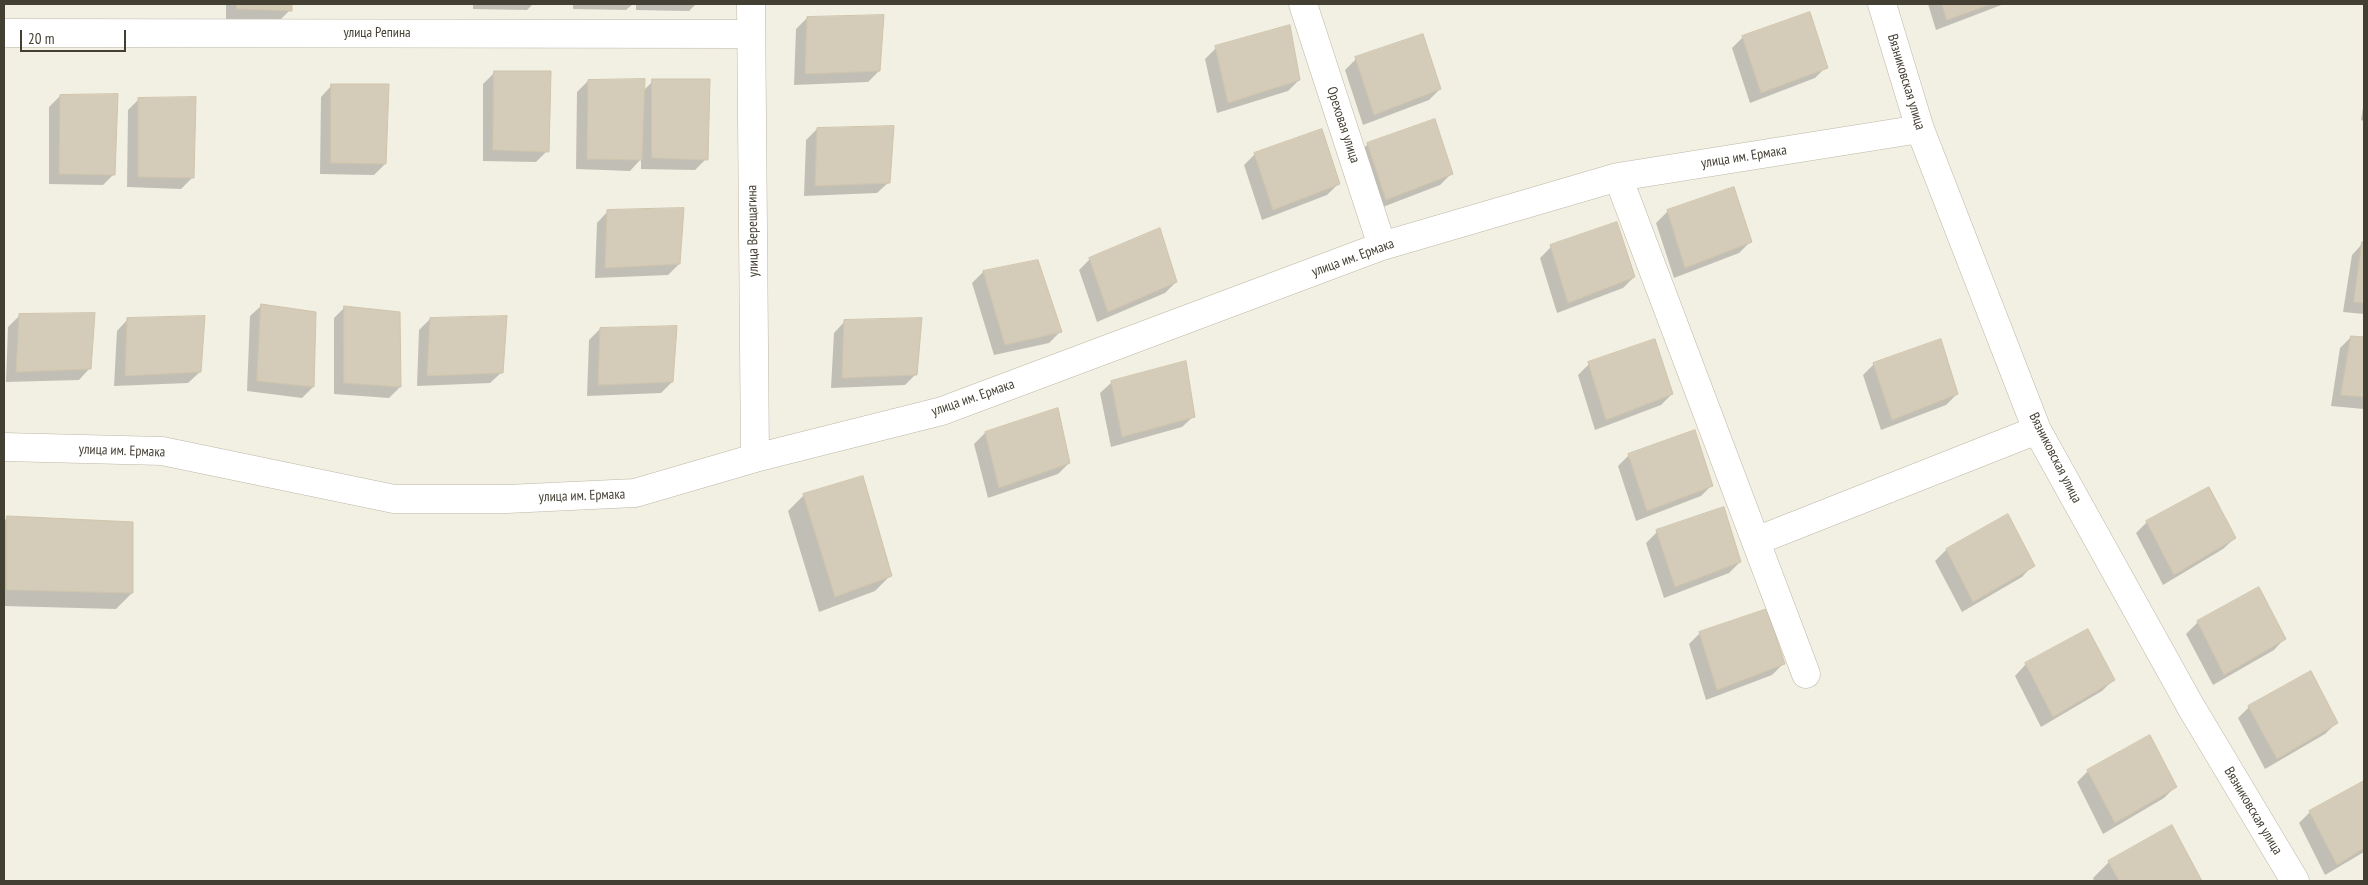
<!DOCTYPE html>
<html>
<head>
<meta charset="utf-8">
<style>
	body { margin:0 }
	#map { position:relative; width:2368px; height:885px; overflow:hidden; background:#f2efe3; font-family:"PT Sans Narrow",sans-serif }
	canvas { display:block }
	.frame { position:absolute; inset:0; border:5px solid #443f33; pointer-events:none }
	.scale { position:absolute; left:20px; top:30px; width:106px; height:22px; box-sizing:border-box; border:2px solid #443f33; border-top:0; padding-left:6px; font-size:15px; line-height:18px; white-space:nowrap; color:#443f33; -webkit-text-stroke:4px #fff; paint-order:stroke }
</style>
</head>
<body>
<div id="map">
<canvas width="2368" height="885"></canvas>
<div class="frame"></div>
<div class="scale">20 m</div>
</div>
<script>
const ctx = document.querySelector('canvas').getContext('2d');
ctx.lineJoin = 'round';
function paint(path, color) {
  ctx.fillStyle = color;
  ctx.fill(path, 'evenodd');
}
function trace(path, color, width, dash) {
  ctx.strokeStyle = color;
  ctx.lineWidth = width;
  ctx.lineCap = dash ? 'butt' : 'round';
  ctx.setLineDash(dash || []);
  ctx.stroke(path);
}
function label(font, color, halo, rows, align = 'center') {
  ctx.font = font + ' "PT Sans Narrow",sans-serif';
  ctx.lineWidth = 4;
  ctx.setLineDash([]);
  ctx.textBaseline = 'middle';
  ctx.strokeStyle = halo;
  ctx.fillStyle = color;
  for (const [text, x, y, turn = 0] of rows) {
    ctx.save();
    ctx.translate(x, y);
    ctx.rotate((+turn || 0) * Math.PI / 180);
    ctx.textAlign = isNaN(turn) ? turn : align;
    if (halo) ctx.strokeText(text, 0, 0);
    ctx.fillText(text, 0, 0);
    ctx.restore();
  }
}
const shadow = new Path2D(`
	M226,4h65l-1,6 -11,11 -53,-1z
	M473,4h60l-6,6 -54,-1z
	M573,4h60l-7,6 -53,-1z
	M636,4h60l-7,7 -53,-1z
	M1928,4h76l-68,26z
	M807,18l72,53 -11,11 -74,3 2,-56z
	M1743,37l83,30 -11,11 -65,25 -18,-55z
	M1216,48l83,32 -11,11 -71,22 -12,-54z
	M1356,59l84,30 -11,11 -66,25 -18,-55z
	M494,73l53,78 -11,11 -53,-1v-77z
	M588,81l56,9 9,-9 53,78 -11,11 -54,-1v-10l-11,12 -54,-2 1,-77z
	M332,85l53,79 -11,11 -54,-1 1,-77z
	M60,96l54,78 -11,11 -54,-1v-77z
	M139,99l53,79 -11,11 -54,-2 1,-77z
	M2364,101v20l-3,-1z
	M817,129l72,53 -12,11 -73,3 2,-56z
	M1368,144l83,30 -11,11 -65,25 -18,-55z
	M1255,154l83,30 -11,11 -65,25 -18,-55z
	M1733,188l17,54 -11,11 -65,25 -18,-55 11,-11z
	M608,211l71,53 -11,11 -73,3 2,-55z
	M2363,243l1,71 -21,-2 9,-57z
	M1551,247l83,30 -11,11 -66,25 -17,-55z
	M1090,259l86,23 -11,11 -68,29 -18,-52z
	M1037,262l23,70 -11,11 -55,12 -22,-72 11,-11z
	M262,305l51,82 -11,11 -55,-7 3,-75z
	M345,307l55,80 -11,11 -55,-4v-76z
	M19,316l71,52 -11,12 -73,2 2,-55z
	M128,319l72,53 -12,11 -74,3 3,-55z
	M430,319l72,53 -12,11 -73,3 2,-56z
	M845,321l71,53 -11,11 -74,3 3,-55z
	M600,329l72,53 -11,11 -74,3 2,-56z
	M2351,337l13,2v70l-33,-3 9,-58z
	M1589,364l83,30 -11,11 -66,25 -17,-55z
	M1874,364l83,30 -11,11 -65,25 -18,-55z
	M1112,382l82,34 -12,11 -71,20 -11,-54z
	M985,433l84,30 -11,11 -70,24 -14,-54z
	M1629,455l83,30 -11,11 -65,25 -18,-55z
	M804,495l87,80 -16,16 -56,21 -31,-101z
	M2008,516l25,49 -11,12 -60,35 -27,-51 11,-11z
	M7,518l125,75 -16,16 -112,-3v-85z
	M2147,522l88,16 -12,11 -60,36 -27,-52z
	M1657,532l83,30 -11,11 -65,25 -18,-55z
	M2259,589l26,49 -11,12 -61,35 -27,-51 12,-12z
	M1700,633l83,31 -11,11 -66,25 -17,-56z
	M2026,664l87,16 -11,11 -61,36 -26,-51z
	M2249,707l87,16 -11,11 -60,35 -27,-51z
	M2088,771l87,16 -11,11 -61,36 -26,-52z
	M2364,782v70l-39,23 -26,-52 11,-11z
	M2171,827l30,54h-107l-1,-3 16,-16z`);
const building = new Path2D(`
	M237,4h55v7l-55,-2z
	M1942,4h49l-44,16z
	M1810,12l18,56 -67,25 -19,-57z
	M884,15l-4,56 -75,3 2,-57z
	M1290,25l10,55 -72,23 -13,-57z
	M1423,34l18,55 -67,26 -19,-58z
	M494,71h57l-2,81 -56,-2z
	M645,79l-3,81 -55,-1 1,-79z
	M652,79h58l-2,81 -56,-2z
	M331,84h58l-3,80 -55,-1z
	M118,94l-3,81 -56,-1 1,-79z
	M196,97l-2,81 -56,-1v-79z
	M1435,119l18,55 -67,26 -19,-57z
	M894,126l-4,57 -75,3 2,-58z
	M1322,129l18,55 -67,26 -19,-57z
	M1734,187l18,55 -67,26 -18,-58z
	M684,208l-4,56 -75,4 2,-58z
	M1617,222l18,55 -67,26 -18,-58z
	M1160,228l17,54 -69,30 -19,-54z
	M2362,242h2v61l-10,-1z
	M1038,260l24,72 -57,13 -22,-74z
	M261,304l55,8 -2,75 -57,-6z
	M344,306l56,6 1,75 -57,-4z
	M95,313l-4,56 -75,3 3,-58z
	M205,316l-4,56 -76,4 2,-58z
	M507,316l-4,57 -76,3 3,-58z
	M922,318l-5,57 -75,3 2,-58z
	M677,326l-4,56 -75,3 2,-57z
	M2351,336l13,1v60l-23,-2z
	M1655,339l18,55 -67,26 -18,-58z
	M1941,339l17,55 -66,26 -19,-57z
	M1186,361l9,56 -73,20 -11,-56z
	M1058,408l12,55 -71,25 -14,-56z
	M1695,430l18,56 -66,25 -19,-57z
	M863,476l29,100 -57,21 -32,-103z
	M2209,487l27,51 -62,37 -28,-54z
	M1724,507l17,55 -66,25 -19,-57z
	M2008,514l27,52 -62,36 -27,-53z
	M7,516l126,6v71l-126,-3z
	M2259,587l27,52 -62,36 -27,-54z
	M1767,609l18,55 -68,26 -18,-58z
	M2088,629l27,51 -62,37 -28,-54z
	M2311,671l27,52 -61,36 -29,-53z
	M2150,735l27,52 -62,36 -28,-53z
	M2364,781v67l-27,17 -28,-54z
	M2172,825l30,56h-83l-11,-20z`);
const street = new Path2D(`
	M751,4l4,454
	M1303,4l79,242
	M1882,4l38,125 117,301 154,277 104,174
	M4,33l747,1
	M1618,177l188,497
	M4,447l158,4 232,48h113l128,-6 120,-35 187,-47 440,-165 236,-69 302,-48
	M1756,541l281,-111`);
const streetNames = [
	["улица Репина",377,33],
	["Вязниковская улица",1906,82,73],
	["Ореховая улица",1343,125,72],
	["улица им. Ермака",1744,157,-9],
	["улица Верещагина",753,231,-91],
	["улица им. Ермака",1353,258,-20],
	["улица им. Ермака",973,398,-19],
	["улица им. Ермака",122,451,2],
	["Вязниковская улица",2055,458,63],
	["улица им. Ермака",582,496,-2],
	["Вязниковская улица",2253,811,59]
];
paint(shadow, '#0003');
paint(building, '#d4cbb8');
trace(building, '#cfc4ab', 1);
trace(street, '#bdb7a5', 29);
trace(street, '#fff', 28);
label('14px', '#443f33', '#fff', streetNames);
</script>
</body>
</html>
